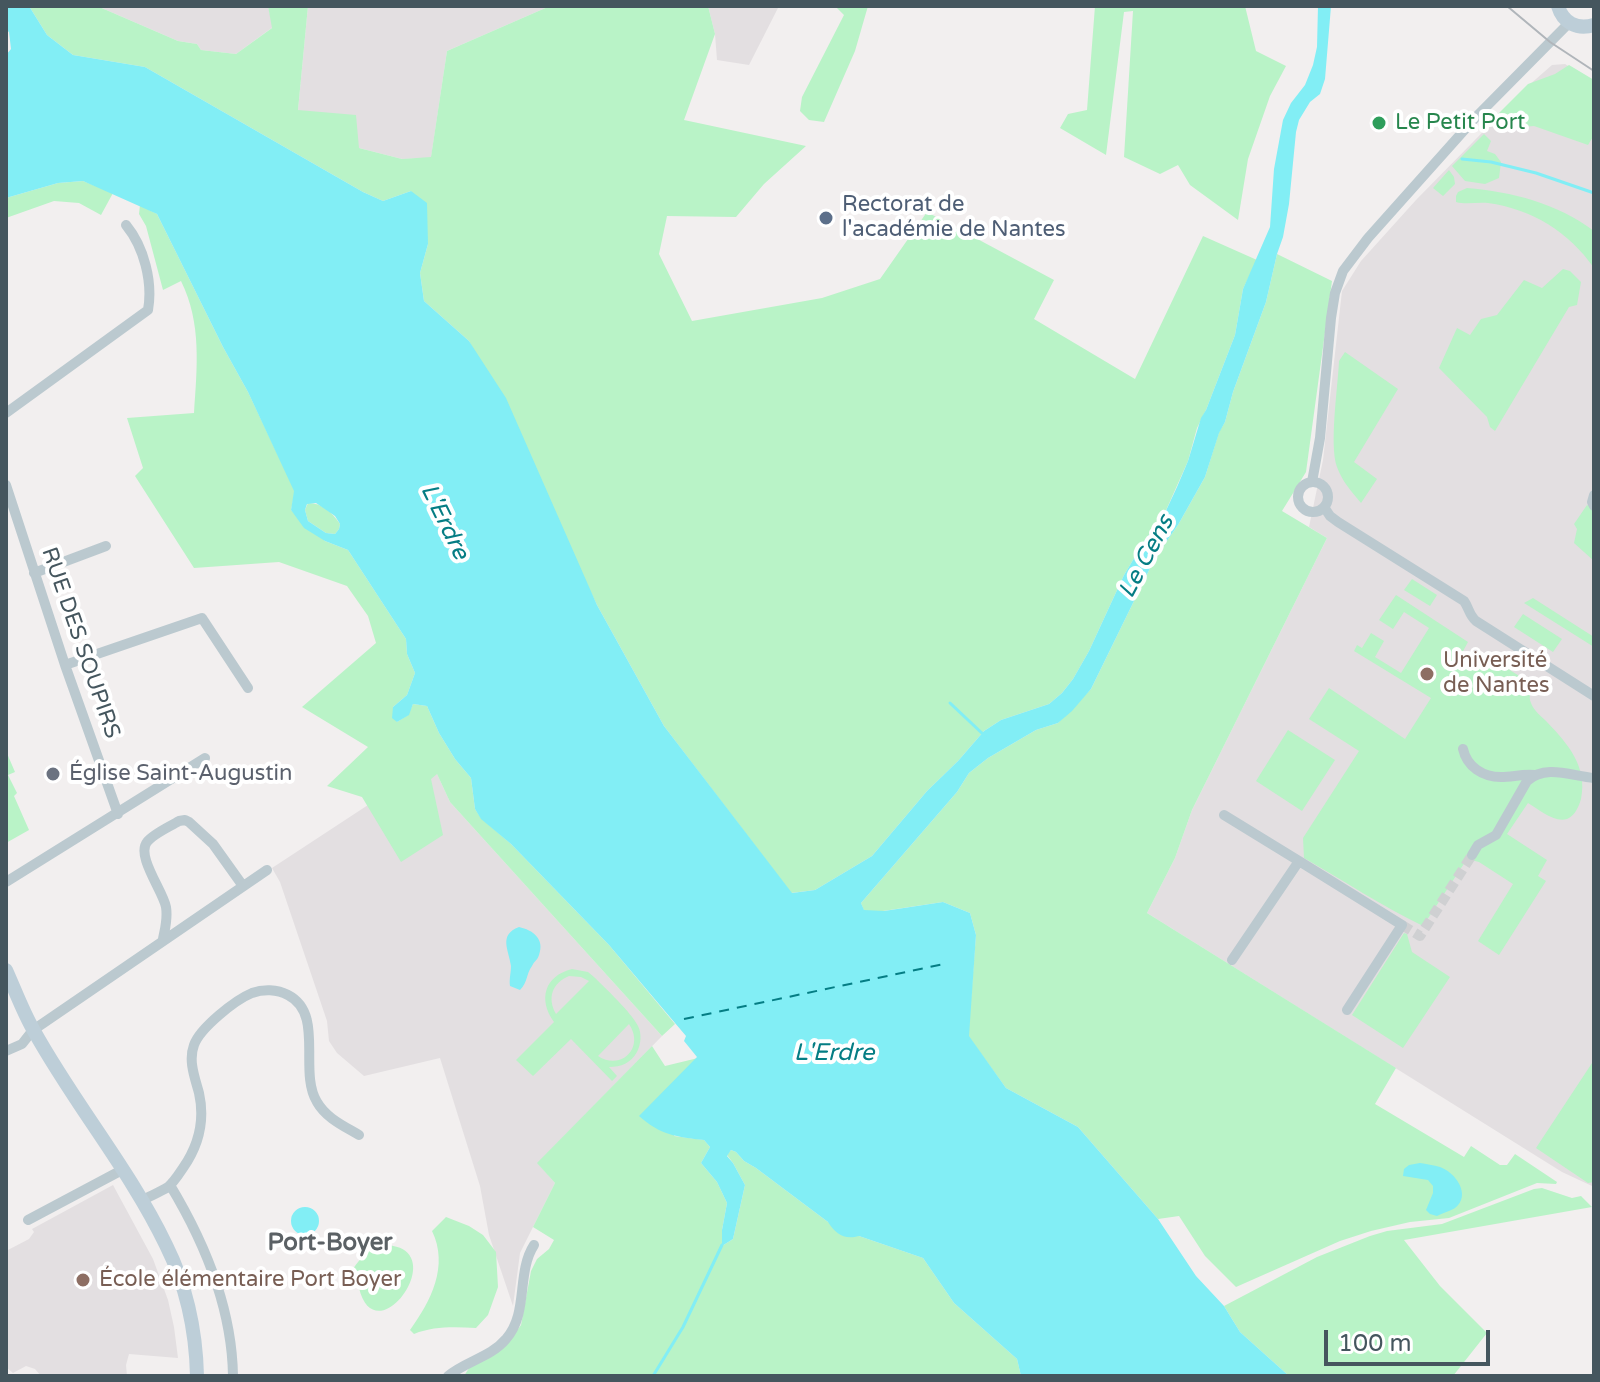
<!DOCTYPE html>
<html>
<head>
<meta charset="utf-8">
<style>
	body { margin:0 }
	#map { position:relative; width:1600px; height:1382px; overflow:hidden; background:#f2efef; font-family:"Varela Round",sans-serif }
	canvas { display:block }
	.frame { position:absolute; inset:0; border:8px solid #45565e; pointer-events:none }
	.scale { position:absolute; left:1324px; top:1330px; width:166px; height:36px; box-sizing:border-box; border:4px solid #45565e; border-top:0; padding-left:10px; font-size:24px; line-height:28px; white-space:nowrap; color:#45565e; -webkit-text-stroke:6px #fff; paint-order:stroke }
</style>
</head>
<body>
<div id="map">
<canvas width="1600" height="1382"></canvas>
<div class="frame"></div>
<div class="scale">100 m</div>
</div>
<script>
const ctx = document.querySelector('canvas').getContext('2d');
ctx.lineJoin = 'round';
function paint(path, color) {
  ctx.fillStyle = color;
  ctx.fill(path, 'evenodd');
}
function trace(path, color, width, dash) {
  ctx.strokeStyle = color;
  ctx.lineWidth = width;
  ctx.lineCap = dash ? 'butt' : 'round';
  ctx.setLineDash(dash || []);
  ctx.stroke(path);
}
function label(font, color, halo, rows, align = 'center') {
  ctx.font = font + ' "Varela Round",sans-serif';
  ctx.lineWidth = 8;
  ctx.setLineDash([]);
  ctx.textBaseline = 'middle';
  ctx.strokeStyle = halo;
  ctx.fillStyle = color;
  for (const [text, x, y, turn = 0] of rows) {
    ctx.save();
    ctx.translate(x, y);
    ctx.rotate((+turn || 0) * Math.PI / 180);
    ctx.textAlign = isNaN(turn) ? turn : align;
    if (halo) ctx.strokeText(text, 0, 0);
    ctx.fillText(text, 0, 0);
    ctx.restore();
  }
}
const education = new Path2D(`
	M97,6h171l5,21 -37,27 -35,-4 -4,-6 -19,-3z
	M308,6h242l-103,45 -16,107 -29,1 -43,-11 -61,-38z
	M708,6h71l-30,59 -32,-5 -2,-26z
	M1565,64l29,18v1104h-2l-30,-14 -415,-259 28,-55 17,-48 135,-272 -18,-11 14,-67 19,-169 19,-30 55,-61 112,-114 24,-21z
	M432,763l18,39 212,234 -124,127 17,20 -35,70 -7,53 -24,-71 -9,-49 -40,-128 -76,18 -27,-23 -8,-12 -2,-20 -47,-139 -8,-14z
	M113,1185l40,74 15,41 6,27 4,31 -49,-4 -3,11 1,11h-86l-6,-7 -9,-3 -13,7 -7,-6v-116l23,-12 5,-7 -2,-3z`);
const green = new Path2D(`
	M29,6h68l81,35 19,3 4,6 35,4 36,-26 -4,-22h40l-10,104 58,5 3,33 43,11 29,-2 16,-106 103,-45h158l7,28 -31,86 122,26 -42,38 -28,33 -69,-1 -8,38 33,67 130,-23 58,-19 47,-67 127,68 -20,39 101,60 68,-143 54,24 -14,29 -8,46 -29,75 -9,18 -9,33 -25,56 -18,23 -21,35 -35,76 -16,28 -11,14 -13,11 -48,16 -17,11 -26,30 -31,30 -55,65 -57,34 -24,3 -127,-167 -67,-121 -128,-264 -45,-40 -4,-28 8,-29 -17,-53 -28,10 -20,-9 -218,-125 -72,-12 -26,-20z
	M835,6h33l-13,45 -31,71 -15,-2 -9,-9 2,-14 42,-82z
	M1095,6h150l11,45 30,15 -16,30 -22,63 -10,61 -48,-35 -12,-20 -18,9 -36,-17 9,-146 -9,1 -18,143 -46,-27 8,-14 19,-4z
	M1569,65l25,15v55l-6,10 -54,-19 -33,3 -6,-12 33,-33 27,-10z
	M1484,134l7,7 -4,10 8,3 6,8 -2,16 -14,6 -20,-3 -13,-15z
	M1449,170l5,7 1,7 -12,12 -10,-8z
	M83,181l30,12 -12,22 -22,-12 -25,-2 -48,17v-20l52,-15z
	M1467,188c45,4 90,15 127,43v37c-25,-36 -62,-59 -106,-65 -11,-1 -22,2 -32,-1v-6l2,-4z
	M140,205l17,9 66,133 25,45 47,99 -4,19 34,31 23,9 58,89 1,15 8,19 -8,22 -14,12 4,15 11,-7 5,-11 14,2 12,27 16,26 16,19 4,31 6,9 30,26 98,101 66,79 -13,12 -212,-234 -13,-28 -6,5 12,56 -42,27 -39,-65 -35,-11 41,-39 -66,-40 74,-64 -8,-27 -21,-30 -68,-24 -85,6 -59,-92 8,-8 -16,-50 67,-5c3,-45 8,-90 -13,-132l-18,9 -17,-64 -7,-12z
	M1277,254l55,27 -26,191 -24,39 45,27 -135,272 -17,48 -28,55 249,155 -21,36 89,53 7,-11 29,19h7l8,-11 42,28 -1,2 -19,-1 -88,35 -39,4 -39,9 -31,10 -104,46 -31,-31 -26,-40 -21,3 -80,-92 -72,-39 -38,-52 8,-101 -6,-22 -27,-11 -60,9h-19l-3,-8 96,-111 12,-19 19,-15 48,-28 22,-7 33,-34 64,-131 23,-33 27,-48 14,-45 6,-10 8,-30 33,-90z
	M1563,269l7,2 11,11 -4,23 -8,2 -74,124 -5,-4 -3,-10 -48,-49 18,-40 13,7 11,-16 16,-4 27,-35 18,8z
	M1345,352l53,37 -44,73 23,17 -16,24c-10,-12 -19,-22 -24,-36 -8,-22 1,-81 2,-106z
	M308,503c14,0 24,9 32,21l-1,5 -4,5 -9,-1 -18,-12 -3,-11z
	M1587,505l7,4v52l-20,-18 3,-14 -3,-5z
	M1412,579l25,16 -7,11 -26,-16z
	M1396,595l72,47 -6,11 26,16 6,-9 41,26c-4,6 -7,10 -4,17 3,8 11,14 16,19 21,22 41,45 34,77 -2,7 -6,17 -14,20 -13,4 -29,-10 -39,-16l-21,31 40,26 -9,16 8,5 -47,74 -21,-14 35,-57 -34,-22 -12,-3 -44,67c-41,-20 -79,-45 -119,-68l-1,-20 56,-87 -50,-32 20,-31 76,51 26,-41 -77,-47 3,-6 5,3 9,-15 13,8 -9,16 26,16 28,-45 -25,-16 -11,17 -14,-9z
	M1533,598l61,39v10l-70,-44z
	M1523,614l39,25 -9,13 -39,-25z
	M1288,730l47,30 -33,51 -46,-30z
	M6,751l9,21 -7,3 9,18 -3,3 15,34 -23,13z
	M1404,933l3,1 5,18 38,25 -47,71 -51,-33z
	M572,969l16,3 6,5c12,12 37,35 44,49 4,8 3,18 -1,26 -6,11 -16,15 -28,15l8,9 -5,5 -41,-42 -38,37 -17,-16 38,-38c-16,-22 -10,-46 18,-53zM569,976l12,1 8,4 -33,33c-9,-16 -4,-31 13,-38zM629,1024c16,24 -8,47 -31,32z
	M652,1046l13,20 33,-8 -24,78 30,4 6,7 -9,16 16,19 10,21 -5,27v16l11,-7 12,-54 -12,-22 -6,-8 4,-5 5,2 8,9 12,7 72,54 31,14 64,22 31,45 63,56 4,17h-557l5,-8 46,-35 6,-8 2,-11 8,-43 6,-12 12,-10 5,-9 -21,-13 22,-44 -18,-20z
	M1594,1060v122l-6,1 -52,-35z
	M1542,1188l30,10 9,-2 11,11 -188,33 36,46 47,47 -34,43h-164l-49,-44 -16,-26 93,-49 53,-21 17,-5 55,-7 92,-35z
	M446,1217l23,9 14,9 13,17 2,35 -10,28 -12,13c-22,-1 -42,-2 -62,6l-4,-4c21,-29 39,-64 22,-99z
	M383,1245c73,0 -7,113 -24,43l-10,-2 -5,-3c10,-16 20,-34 39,-38z`);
const water = new Path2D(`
	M6,6h23l18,29 26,20 72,12 218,125 20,9 28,-10 16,12 1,41 -8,29 4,28 45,40 37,57 91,207 67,121 128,167 23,-3 57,-34 55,-65 31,-30 26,-30 17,-11 48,-16 13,-11 11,-14 16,-28 35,-76 21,-35 18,-23 14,-30 11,-26 13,-43 5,-8 29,-75 8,-46 27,-62 4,-58 9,-49 8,-17 14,-18 8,-20 4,-18 1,-41h13l-6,73 -5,15 -10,8 -11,18 -3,12 -7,72 -6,33 -6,17 -11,48 -33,90 -8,30 -6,11 -14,44 -27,48 -23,33 -64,131 -19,22 -14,12 -22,7 -48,28 -19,15 -12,19 -96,111 3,7 20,1 59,-9 27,11 6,22 -7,101 37,52 72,39 80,92 38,57 28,30 16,26 49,44h-268l-4,-17 -63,-56 -31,-45 -64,-22c-15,4 -23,-2 -31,-14l-72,-54 -12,-7 -8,-9 -5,-2 -4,6 6,7 12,22 -12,54 -11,7v-16l5,-27 -10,-21 -16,-19 9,-16 -6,-7c-27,-3 -44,-5 -65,-24l58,-59 -13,-16 2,-5 -77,-91 -98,-101 -30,-25 -6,-10 -4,-31 -16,-19 -16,-26 -12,-27 -14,-2 -4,11 -12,7 -5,-4 1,-11 14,-12 8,-22 -8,-19 -1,-15 -58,-89 -23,-9 -21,-13 -13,-18 3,-19 -46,-99 -25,-45 -66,-133 -74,-33 -25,2 -52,15v-143l5,-6 -2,-17 -3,-2zM316,503l19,13 5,8 -1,5 -4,5 -9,-1 -18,-12 -3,-11 2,-6z
	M519,927c14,3 26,12 20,28 -2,6 -4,5 -7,11 -6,8 -4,16 -12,24l-10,-4c-1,-7 1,-13 1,-20 -2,-16 -13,-31 8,-39z
	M1420,1163c6,1 14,2 20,4 15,5 32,28 15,41 -4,3 -13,5 -18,8l-7,-2 -4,-4 7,-17v-7l-5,-6 -25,-4 1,-7 5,-4z
	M291 1221a14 14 0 1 1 28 0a14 14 0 1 1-28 0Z`);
const stream = new Path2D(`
	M1462,159l29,3 45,11 58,20
	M950,703l35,33
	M653,1376l30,-49 39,-82`);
const ferry = new Path2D(`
	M684,1019l260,-55`);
const streetTunnel = new Path2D(`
	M1402,925l18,11 52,-81`);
const street = new Path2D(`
	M6,413l142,-103c5,-28 -4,-63 -22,-85
	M1298 497a15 15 0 1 1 30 0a15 15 0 1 1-30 0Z
	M1312,482l8,-44 11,-120 4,-25 8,-22 25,-33 108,-121 93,-94
	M6,485l59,180 53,149
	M1594,495l-2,7 2,4
	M1324,507l6,9 8,6 126,79c5,7 5,14 12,20l118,75
	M34,573l72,-27
	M65,665l137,-47 46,70
	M1463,749c4,18 20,28 38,28 11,0 21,-3 33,-2
	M1224,815l75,46
	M1472,855l6,-10 18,-10 31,-54c19,-17 44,-5 67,-3
	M6,882l199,-124
	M163,939c2,-11 5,-20 3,-32 -3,-16 -30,-51 -19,-65 6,-8 22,-15 32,-21l6,-1 4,2 24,22 30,42
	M1232,960l67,-99 103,64 -55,85
	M6,1051l16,-7 11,-14 9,-6 225,-154
	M170,1185c35,58 62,122 63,191
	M141,1201c9,-5 19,-9 27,-14 6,-5 11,-13 15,-19 16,-23 22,-48 16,-75 -4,-15 -11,-32 -5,-48 6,-17 41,-45 58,-52 11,-4 25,-4 36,2 37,19 10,76 29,107 9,16 27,24 42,33
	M28,1220l94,-50
	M448,1376c18,-15 43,-19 58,-37 23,-26 10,-66 28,-94`);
const secondary = new Path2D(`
	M1558,6c5,17 19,24 36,19
	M6,970c9,20 17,42 28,61 41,74 96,139 132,214 20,40 30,87 31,131`);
const tram = new Path2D(`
	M1507,6l43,36 44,29`);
const markers = [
	[1379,123,8,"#2e9e5b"],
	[826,218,8,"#5c6f8a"],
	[1427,674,8,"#8d6e63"],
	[53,774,8,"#6b7280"],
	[83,1280,8,"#8d6e63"]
];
const leisureNames = [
	["Le Petit Port",1395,123]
];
const serviceNames = [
	["Rectorat de",842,205],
	["l'académie de Nantes",842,230]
];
const streetNames = [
	["RUE DES SOUPIRS",80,643,71]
];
const educationNames = [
	["Université",1443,661],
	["de Nantes",1443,686],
	["École élémentaire Port Boyer",99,1280]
];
const worshipNames = [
	["Église Saint-Augustin",69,774]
];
const waterNames = [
	["L'Erdre",444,522,64],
	["Le Cens",1147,557,-62],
	["L'Erdre",834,1054]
];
const neighbourhoodNames = [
	["Port-Boyer",330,1244]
];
paint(education, '#e3dfe1');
paint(green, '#b9f3c7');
paint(water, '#82eef5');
trace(stream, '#82eef5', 3);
trace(ferry, '#057d84', 2, [10, 8]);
trace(streetTunnel, '#cfd0d2', 10, [10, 5]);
trace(street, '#bbc9cf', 10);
trace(secondary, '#bdced8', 14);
trace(tram, '#b0b5ba', 2);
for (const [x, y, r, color] of markers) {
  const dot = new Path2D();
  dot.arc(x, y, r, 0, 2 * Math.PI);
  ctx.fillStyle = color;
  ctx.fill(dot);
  trace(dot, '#fff', 3);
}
label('22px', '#27864d', '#fff', leisureNames, 'left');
label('22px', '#4e5e75', '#fff', serviceNames, 'left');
label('22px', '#45565e', '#fff', streetNames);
label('22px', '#785e54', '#fff', educationNames, 'left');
label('22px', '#5b616d', '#fff', worshipNames, 'left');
label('italic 24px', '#057d84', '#fff', waterNames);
label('bold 24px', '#5b6165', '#fff', neighbourhoodNames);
</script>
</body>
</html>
